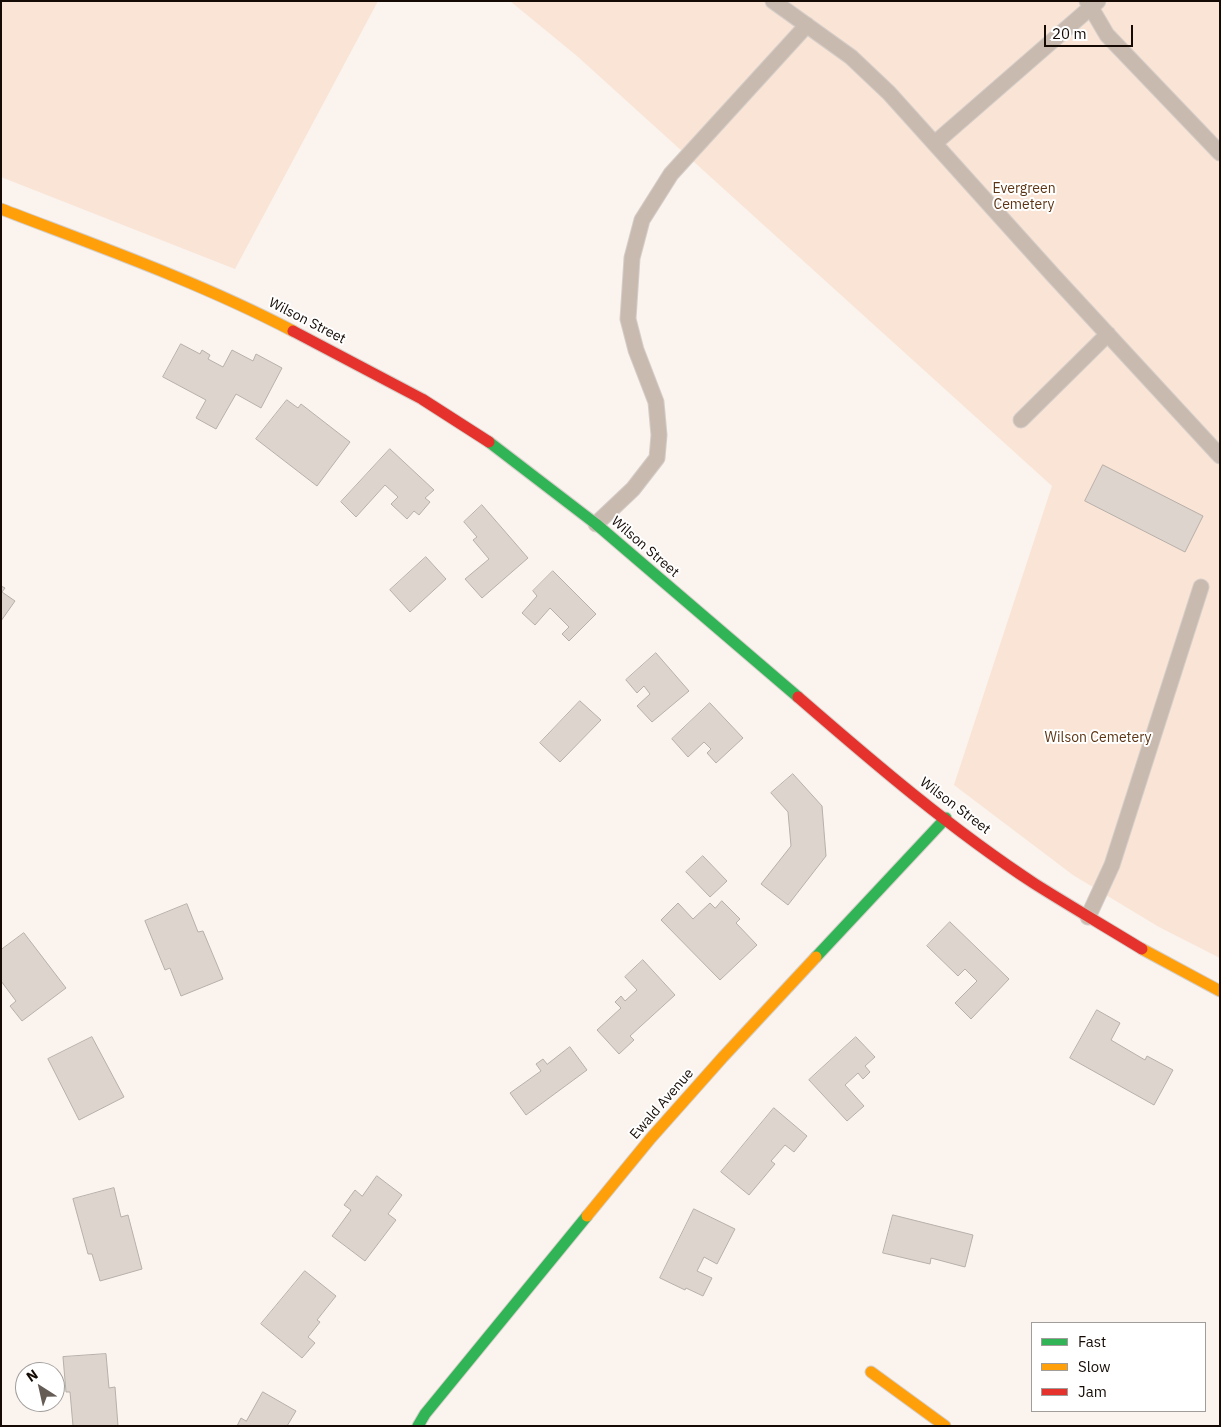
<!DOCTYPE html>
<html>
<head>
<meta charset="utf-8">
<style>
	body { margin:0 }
	#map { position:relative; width:1221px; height:1427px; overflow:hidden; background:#faf3ee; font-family:"IBM Plex Sans",sans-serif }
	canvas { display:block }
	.frame { position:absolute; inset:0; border:2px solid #150b04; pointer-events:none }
	.legend { position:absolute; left:1031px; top:1322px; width:175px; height:90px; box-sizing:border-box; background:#fff; border:1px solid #a19d9b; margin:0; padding:6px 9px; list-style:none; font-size:15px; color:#150b04 }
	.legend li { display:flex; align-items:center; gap:10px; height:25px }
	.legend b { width:25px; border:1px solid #a19d9b }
	.north { position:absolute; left:15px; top:1362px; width:50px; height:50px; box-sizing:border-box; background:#fff; border:1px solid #a19d9b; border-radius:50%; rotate:325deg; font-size:14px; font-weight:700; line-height:20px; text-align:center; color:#150b04 }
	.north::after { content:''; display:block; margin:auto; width:18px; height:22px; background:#655c56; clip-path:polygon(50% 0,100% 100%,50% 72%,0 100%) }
	.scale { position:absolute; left:1044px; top:25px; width:89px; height:22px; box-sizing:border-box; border:2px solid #150b04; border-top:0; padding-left:6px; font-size:15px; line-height:18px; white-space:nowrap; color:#150b04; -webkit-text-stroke:4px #fff; paint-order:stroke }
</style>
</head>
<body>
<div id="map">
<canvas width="1221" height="1427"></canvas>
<div class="frame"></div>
<ul class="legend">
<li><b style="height:6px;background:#30b455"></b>Fast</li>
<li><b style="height:6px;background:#ff9f0a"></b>Slow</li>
<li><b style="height:6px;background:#e5322d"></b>Jam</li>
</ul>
<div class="north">N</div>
<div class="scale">20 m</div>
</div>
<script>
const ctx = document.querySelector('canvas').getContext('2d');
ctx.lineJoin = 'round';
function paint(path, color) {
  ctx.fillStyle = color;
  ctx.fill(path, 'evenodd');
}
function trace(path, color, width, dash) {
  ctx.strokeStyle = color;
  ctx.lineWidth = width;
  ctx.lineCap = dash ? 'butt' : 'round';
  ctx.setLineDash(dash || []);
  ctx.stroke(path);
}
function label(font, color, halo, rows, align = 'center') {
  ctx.font = font + ' "IBM Plex Sans",sans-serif';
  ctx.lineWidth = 4;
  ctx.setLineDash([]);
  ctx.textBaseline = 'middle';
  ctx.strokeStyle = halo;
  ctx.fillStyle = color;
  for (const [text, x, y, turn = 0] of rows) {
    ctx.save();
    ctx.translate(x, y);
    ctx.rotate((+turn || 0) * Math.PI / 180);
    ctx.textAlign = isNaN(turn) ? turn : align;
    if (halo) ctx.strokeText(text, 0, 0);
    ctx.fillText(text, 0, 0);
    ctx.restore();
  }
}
const green = new Path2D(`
	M1,1h377l-143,268 -234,-92z
	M510,1h710v957l-61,-31 -86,-52 -119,-90 98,-299 -475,-430z`);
const building = new Path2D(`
	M181,344l19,10 2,-4 8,5 -2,4 15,8 9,-17 21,11 3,-7 26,14 -21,40 -25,-14 -20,35 -20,-11 10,-18 -43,-23z
	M287,400l11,8 3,-4 49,38 -33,44 -61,-47z
	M390,449l44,41 -9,8 5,4 -11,13 -5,-4 -7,8 -16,-15 7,-7 -13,-12 -29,32 -15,-15z
	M1103,465l100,51 -18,36 -100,-51z
	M482,505l46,53 -46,40 -17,-19 24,-20 -16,-19 4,-3 -13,-15z
	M426,557l20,22 -36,33 -20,-22z
	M553,571l43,43 -27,27 -7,-7 7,-7 -19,-19 -15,17 -13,-12 15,-17 -4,-5z
	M1,586l4,2 -3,4 13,9 -14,20z
	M656,653l33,38 -37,31 -15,-16 13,-12 -6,-8 -7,7 -11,-13z
	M580,701l21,19 -41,42 -20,-19z
	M710,703l33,35 -27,25 -9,-10 4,-4 -7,-7 -16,15 -16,-18z
	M793,774l29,32 4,50 -38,49 -27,-21 30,-38 -3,-34 -17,-19z
	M703,856l24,25 -17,16 -24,-25z
	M722,901l18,18 -4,4 21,22 -37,35 -59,-60 17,-17 15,16 17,-16 5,5z
	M187,904l11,28 5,-1 20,48 -42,17 -11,-28 -5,2 -20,-49z
	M950,922l59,57 -38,40 -16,-16 22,-22 -12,-12 -7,7 -31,-30z
	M24,933l42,55 -44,33 -12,-15 6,-5 -15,-20v-31z
	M643,960l32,35 -45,41 4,4 -15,14 -22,-24 24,-22 -6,-6 6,-6 4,5 12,-11 -12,-13z
	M1097,1010l23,13 -9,17 34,20 2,-4 26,14 -19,35 -84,-47z
	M92,1037l32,60 -45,23 -31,-61z
	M856,1037l19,20 -10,9 5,6 -7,7 -5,-6 -13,12 19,21 -17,15 -38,-41z
	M570,1047l17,23 -61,45 -16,-22 31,-22 -5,-7 7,-5 4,5z
	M774,1108l33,28 -13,16 -9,-7 -14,16 4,3 -26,31 -28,-23z
	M377,1176l25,19 -14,19 8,6 -31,41 -33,-25 19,-26 -7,-5 11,-15 7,6z
	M114,1188l7,29 7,-2 14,54 -42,12 -8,-27h-4l-15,-55z
	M694,1209l41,20 -18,35 -13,-7 -7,14 15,7 -9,18 -17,-8 -1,2 -25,-12z
	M893,1215l80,20 -8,32 -34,-9 -1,6 -47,-11z
	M305,1271l31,25 -19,24 3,2 -12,15 7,6 -13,15 -41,-34z
	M106,1354l3,34 6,-1 3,39h-45l-3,-34h-4l-3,-35z
	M263,1392l33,19 -9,15h-50l4,-8 5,3z`);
const lane = new Path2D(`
	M773,1l78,56 38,36 163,181 168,182
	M1087,1l20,34 113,118
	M935,143l163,-142
	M1021,420l87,-86
	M596,524l37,-35 24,-31 2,-23 -3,-33 -20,-52 -8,-31 4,-61 10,-38 29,-46 136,-149
	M1088,917l24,-52 89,-278`);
const fast = new Path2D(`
	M489,442l107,82 202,173
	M816,957l130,-139
	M418,1426l7,-12 162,-198`);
const slow = new Path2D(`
	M1,209c99,38 198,73 292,122
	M1142,949l78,42
	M587,1216l64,-78 72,-81 93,-100
	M871,1372l74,54`);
const jam = new Path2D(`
	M293,331l129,68 67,43
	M798,697c76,66 153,132 237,187 35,22 71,43 107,65`);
const parkNames = [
	["Evergreen",1024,189],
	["Cemetery",1024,205],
	["Wilson Cemetery",1098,738]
];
const streetNames = [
	["Wilson Street",307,321,27],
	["Wilson Street",645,547,41],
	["Wilson Street",955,806,37],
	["Ewald Avenue",662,1104,-49]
];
paint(green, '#fae4d5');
paint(building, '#ddd4ce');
trace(building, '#b7afa9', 1);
trace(lane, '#d5cec9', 17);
trace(fast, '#d5cec9', 13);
trace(slow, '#d5cec9', 13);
trace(jam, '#d5cec9', 13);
trace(lane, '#c9bab0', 15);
trace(fast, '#30b455', 11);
trace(slow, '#ff9f0a', 11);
trace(jam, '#e5322d', 11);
label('14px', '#5d3514', '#fff', parkNames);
label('14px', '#150b04', '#fff', streetNames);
</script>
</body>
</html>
